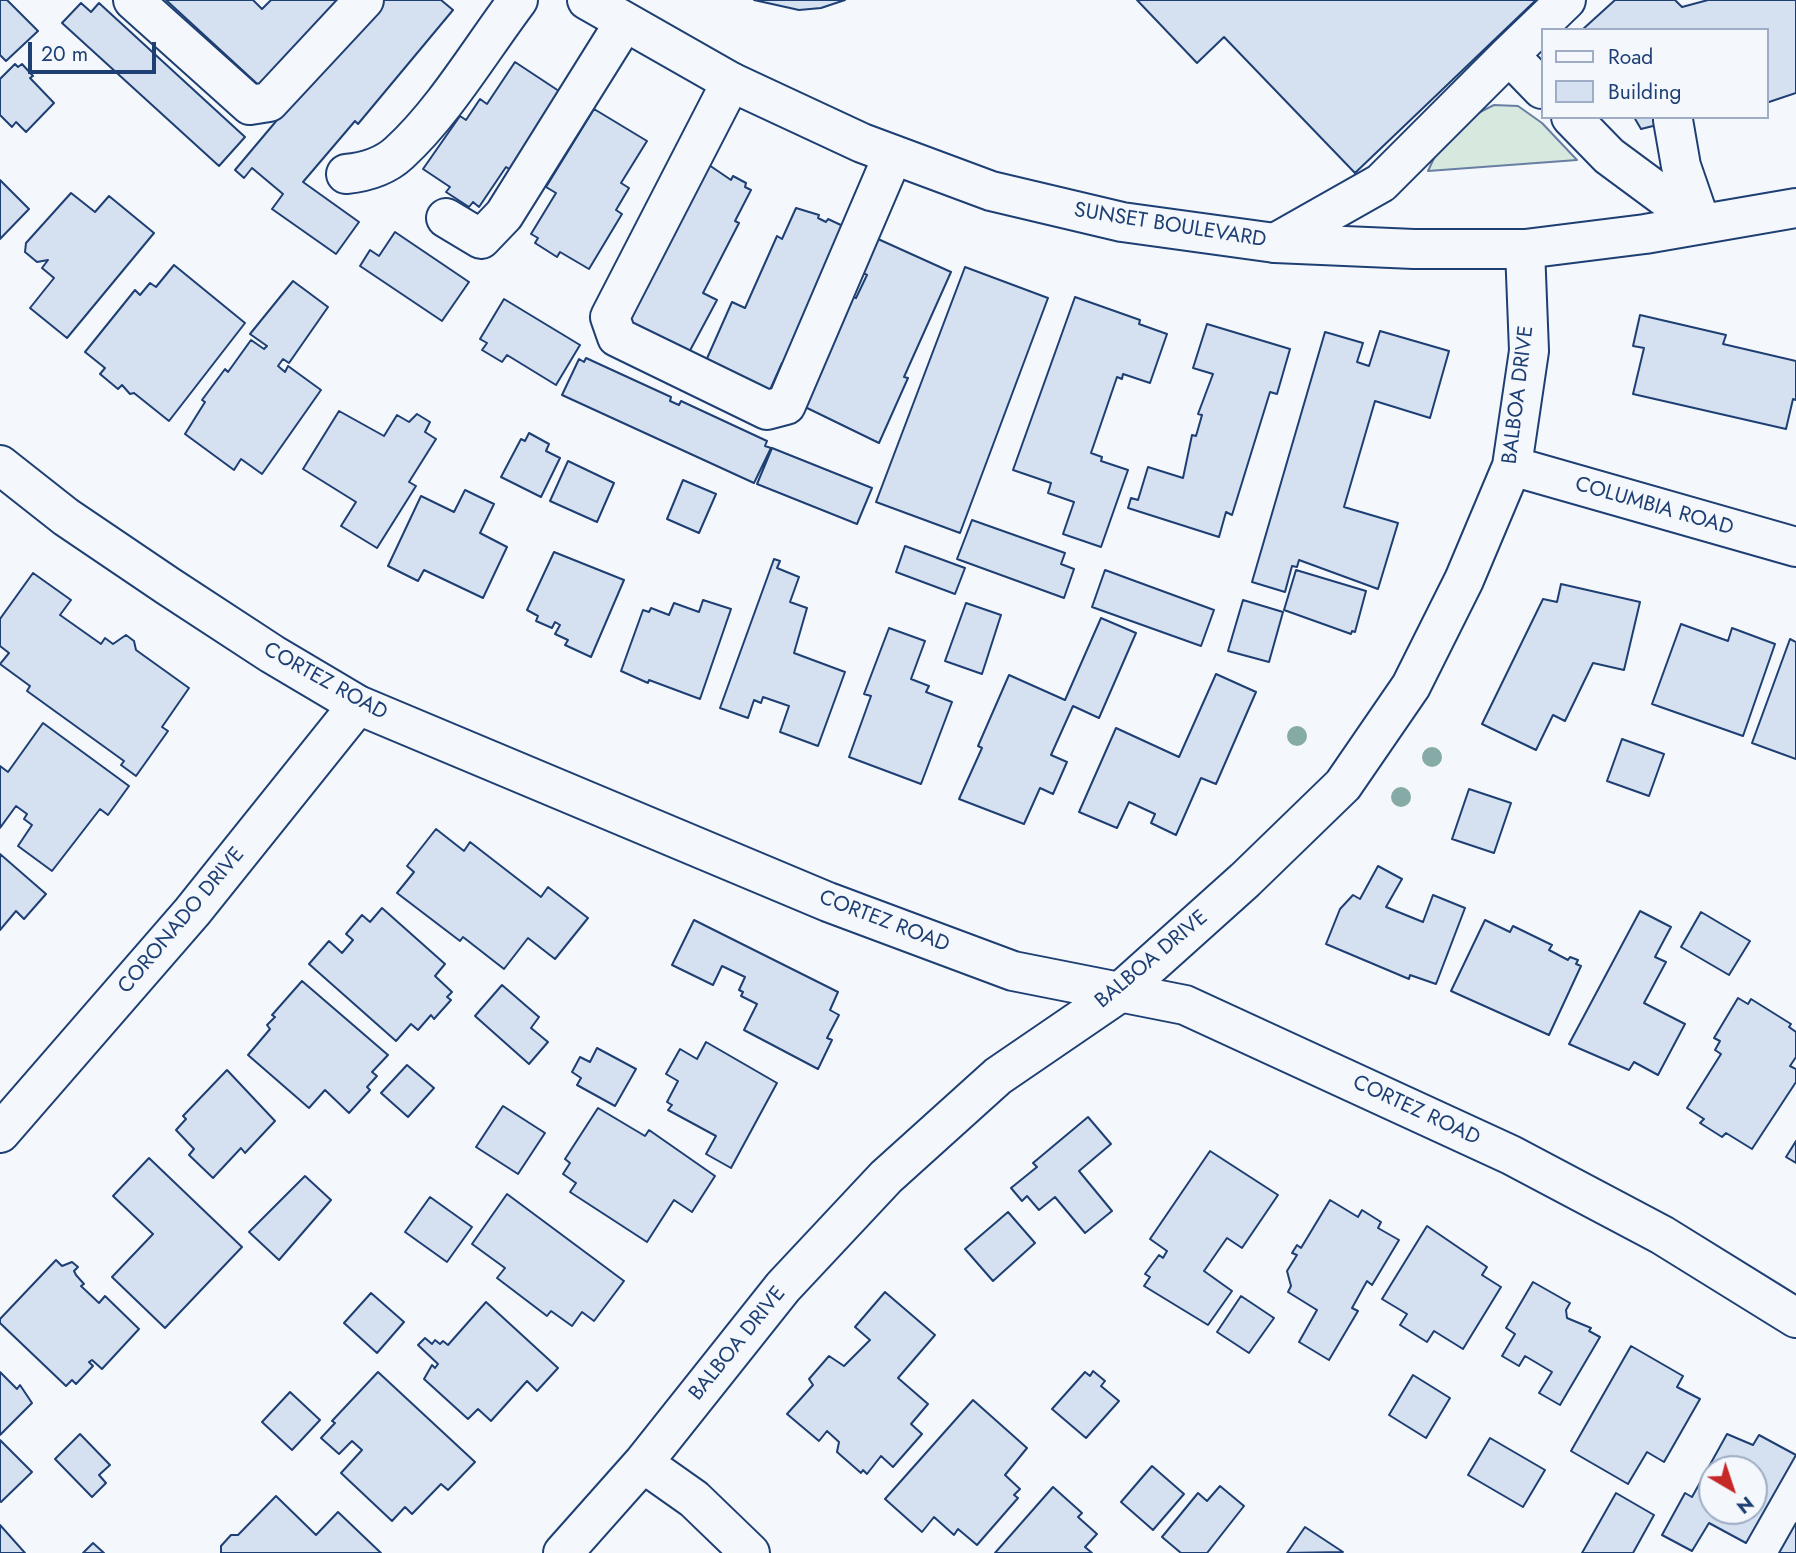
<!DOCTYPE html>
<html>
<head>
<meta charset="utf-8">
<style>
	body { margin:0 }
	#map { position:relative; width:1796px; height:1553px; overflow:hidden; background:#f4f7fb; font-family:Jost,sans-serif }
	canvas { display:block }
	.legend { position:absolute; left:1541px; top:28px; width:228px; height:91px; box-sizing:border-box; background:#f4f7fb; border:2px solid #9eadc5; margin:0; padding:9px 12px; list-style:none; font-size:21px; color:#1d3f73 }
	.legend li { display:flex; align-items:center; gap:14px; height:35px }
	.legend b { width:35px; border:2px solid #9eadc5 }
	.north { position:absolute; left:1698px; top:1455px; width:70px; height:70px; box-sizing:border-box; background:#f4f7fb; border:2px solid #9eadc5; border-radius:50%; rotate:141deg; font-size:19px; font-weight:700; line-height:28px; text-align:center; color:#1d3f73 }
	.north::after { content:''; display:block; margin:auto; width:24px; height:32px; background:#c62828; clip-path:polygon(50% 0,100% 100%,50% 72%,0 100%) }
	.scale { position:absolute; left:28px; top:42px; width:128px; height:32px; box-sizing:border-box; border:4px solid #1d3f73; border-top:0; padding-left:9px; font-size:21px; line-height:24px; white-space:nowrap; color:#1d3f73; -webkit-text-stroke:5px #f4f7fb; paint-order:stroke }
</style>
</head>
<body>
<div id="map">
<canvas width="1796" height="1553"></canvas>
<ul class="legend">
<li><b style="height:9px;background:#f4f7fb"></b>Road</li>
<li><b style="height:19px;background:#d5e0f0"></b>Building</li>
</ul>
<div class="north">N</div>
<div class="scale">20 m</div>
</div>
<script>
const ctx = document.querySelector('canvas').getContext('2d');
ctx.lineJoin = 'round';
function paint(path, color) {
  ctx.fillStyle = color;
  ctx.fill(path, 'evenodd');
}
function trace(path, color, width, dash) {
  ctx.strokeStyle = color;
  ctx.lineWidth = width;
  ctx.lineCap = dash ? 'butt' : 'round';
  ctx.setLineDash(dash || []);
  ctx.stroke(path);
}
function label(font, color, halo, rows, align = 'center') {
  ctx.font = font + ' Jost,sans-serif';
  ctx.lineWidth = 5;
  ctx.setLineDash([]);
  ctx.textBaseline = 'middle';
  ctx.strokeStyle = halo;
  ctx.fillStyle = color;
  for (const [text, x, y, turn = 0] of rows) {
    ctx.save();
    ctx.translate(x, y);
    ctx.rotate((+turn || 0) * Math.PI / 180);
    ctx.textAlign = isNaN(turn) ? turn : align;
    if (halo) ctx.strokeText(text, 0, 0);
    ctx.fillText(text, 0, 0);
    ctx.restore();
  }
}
const green = new Path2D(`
	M1494,105l24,1 24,17 35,37 -149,11c16,-37 30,-49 66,-66z`);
const building = new Path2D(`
	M0,0h7l31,31 -32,30 -6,-6z
	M166,0h87l9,9 9,-9h77l-83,91z
	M378,0h63l12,10 -95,114 -3,-3 -52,61 56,40 -23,32 -64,-45 11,-15 -31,-26 -8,10 -9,-8z
	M754,0h91l-24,8 -22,2z
	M1137,0h399l-181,173 -131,-136 -27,26z
	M1615,0h60l7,7 26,-7h88v93l-30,10v-73h-184z
	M81,3l10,9 8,-9 146,134 -26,29 -157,-143z
	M515,62l53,35 -52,76 -10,-6 -27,40 -6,-5 -4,5 -23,-15 4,-5 -27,-18 37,-53 6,4 14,-21 7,5z
	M15,64l3,3 4,-3 11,12 -3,2 24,25 -28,29 -10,-10 -4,5 -12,-12v-36z
	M594,109l53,32 -26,42 8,5 -13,22 6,4 -33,55 -29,-17 -3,5 -22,-14 3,-5 -7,-4 25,-41 -10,-6z
	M1634,117h55l-48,12z
	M709,165l22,15 2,-4 13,7 -1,4 6,3 -16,31 4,2 -36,70 14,7 -31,58 -62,-32z
	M0,180l29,29 -29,30z
	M71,193l24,19 14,-16 45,37 -87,105 -37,-30 24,-30 -12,-10 6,-8 -11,2 -12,-10 1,-9z
	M796,208l23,7 -1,3 8,4 2,-3 15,7 -55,140 -6,-3 -13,29 -64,-29 27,-61 13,6 32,-72 5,3z
	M395,232l74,50 -27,39 -82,-55 10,-16 9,6z
	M878,239l73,33 -47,105 4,1 -29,65 -76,-37 48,-110 5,2 11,-23 -4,-2z
	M174,265l71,58 -76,98 -35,-28 -4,1 -8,-9 -4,4 -18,-15 5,-6 -20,-16 50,-62 5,5 10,-12 6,4z
	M965,267l83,31 -88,235 -84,-31z
	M293,281l35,26 -39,56 -6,-4 -5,7 7,6 3,-6 33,24 -59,84 -21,-15 -7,11 -49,-36 20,-32 -3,-2 23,-31 3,3 23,-32 13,9 3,-3 -17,-12z
	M1075,297l65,23 -1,4 28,10 -17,49 -27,-9 -1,5 -5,-2 -26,76 11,4 -1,4 27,9 -27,77 -38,-13 11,-32 -26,-9 3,-10 -38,-13z
	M504,299l76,46 -24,40 -49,-30 -5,7 -20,-12 5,-7 -7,-4z
	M1640,315l86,20 -3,9 73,17v39l-3,-1 -7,30 -153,-35 11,-46 -11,-2z
	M1207,324l83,25 -13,45 -7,-2 -38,123 -6,-3 -7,25 -91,-29 3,-10 7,2 10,-33 35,11 9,-43 4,1 6,-21 -4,-1 15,-40 -20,-6z
	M1380,331l69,20 -19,67 -55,-17 -31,106 54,16 -20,66 -79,-29 -2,7 -5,-1 -7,26 -33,-10 73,-250 38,11 -6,19 12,4z
	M586,358l85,39 -1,4 9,4 2,-4 86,40 -2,5 6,2 -17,35 -192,-88 17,-36 5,3z
	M339,411l45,25 13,-21 12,7 8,-8 13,8 -5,10 11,7 -27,43 7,4 -39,62 -36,-22 15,-24 -53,-33z
	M529,433l20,11 -3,7 14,7 -19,39 -40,-20 20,-38 4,2z
	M772,448l100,40 -15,36 -100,-40z
	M568,461l46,22 -17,39 -47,-21z
	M683,480l33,14 -17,39 -32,-14z
	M465,490l29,14 -14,29 27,14 -24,51 -59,-28 -6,11 -30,-15 33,-70 33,16z
	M972,520l93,33 -4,11 13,5 -10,29 -107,-39z
	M905,546l60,22 -10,26 -59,-22z
	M554,552l70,28 -33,77 -26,-12 3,-5 -13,-6 5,-9 -5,-3 -3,6 -16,-7 2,-5 -11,-6z
	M774,559l6,2 -3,7 22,9 -9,25 17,6 -13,45 51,19 -27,74 -38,-14 9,-26 -26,-9 -2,6 -7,-3 -6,18 -28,-10z
	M1105,570l109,40 -13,36 -109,-39z
	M1296,570l70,21 -11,41 -3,-1 -1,3 -67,-24z
	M33,573l38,27 -11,15 41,29 4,-6 8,6 13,-9 8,6 2,9 53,38 -27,39 6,4 -32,45 -15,-11 3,-4 -97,-70 3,-5 -30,-22 9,-11 -9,-7v-27z
	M1561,584l79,18 -16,68 -31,-7 -28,58 -12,-6 -17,35 -54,-26 61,-125 14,3z
	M703,600l28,9 -31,90 -51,-19 -1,3 -27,-12 22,-61 6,2 2,-4 18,7 5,-12 25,9z
	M1243,600l40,12 -14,50 -41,-11z
	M966,603l35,12 -19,59 -37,-13z
	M1101,618l35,15 -37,85 -26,-12 -22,49 16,7 -14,32 -13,-6 -16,36 -65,-25 23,-51 -4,-2 31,-71 56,25z
	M1681,624l47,17 4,-13 43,16 -32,92 -91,-32z
	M889,628l36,13 -14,38 18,7 -3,6 26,10 -31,82 -72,-27 22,-61 -7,-2z
	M1790,639l6,3v117l-44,-16z
	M1216,674l40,18 -40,92 -15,-6 -25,57 -25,-12 4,-9 -26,-12 -12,26 -38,-16 37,-84 63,29z
	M43,723l86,63 -21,29 -8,-6 -48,62 -34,-25 14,-21 -8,-6 3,-5 -11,-8 -16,22v-62l8,6z
	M1622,739l42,15 -15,42 -42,-15z
	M1469,789l42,14 -17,50 -42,-14z
	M436,829l28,22 6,-9 71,55 7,-10 40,31 -33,41 -27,-21 -24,31 -41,-32 -3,4 -63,-48 17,-21 -7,-6z
	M0,854l46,40 -22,25 -8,-8 -16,19z
	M1378,866l24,13 -16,28 37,15 10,-27 32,13 -29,76 -26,-9 -1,4 -83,-35 14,-35 13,-14 7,4z
	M382,908l63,56 -10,12 17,16 -5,5 4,3 -17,19 -3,-4 -13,15 -7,-6 -15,17 -87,-77 20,-23 13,12 11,-13 -7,-6 16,-19 8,7z
	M1640,911l31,16 -16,30 11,5 -22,41 41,21 -27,51 -24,-13 -5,8 -60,-26z
	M1701,912l49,29 -21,34 -48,-28z
	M694,920l144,72 -8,18 9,5 -12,23 5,2 -14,29 -74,-39 13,-26 -16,-8 2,-4 -4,-2 6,-13 -23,-11 -9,19 -41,-20z
	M1485,920l25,12 3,-6 39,19 -3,5 19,10 2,-3 8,3 -2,4 5,2 -32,69 -98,-44z
	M302,981l86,74 -16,17 5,4 -10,11 3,3 -21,23 -24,-23 -16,18 -61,-53 22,-26 -3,-4 8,-8 -3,-2z
	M502,985l37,32 -8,11 17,14 -19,22 -54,-48z
	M1738,998l10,6 3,-5 40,25 -2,3 7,5v25l-6,9 6,3v13l-44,67 -26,-16 -4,4 -22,-14 4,-4 -17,-11 34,-54 -6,-4 5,-9 -6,-3z
	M706,1042l71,41 -46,85 -25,-14 10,-18 -48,-26 4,-5 -5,-3 11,-21 -12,-7 14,-25 17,10z
	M597,1048l39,21 -21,37 -38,-21 4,-7 -9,-6 8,-15 10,5z
	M407,1065l27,23 -26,29 -27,-24z
	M227,1070l48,51 -30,32 -4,-5 -28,30 -24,-23 5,-6 -18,-19 10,-11 -3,-3z
	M503,1106l42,27 -27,41 -42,-27z
	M598,1108l47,28 4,-6 66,46 -23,36 -18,-12 -27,42 -77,-50 6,-9 -13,-9 7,-11 -5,-4z
	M1088,1117l23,27 -32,27 33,40 -27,22 -30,-36 -16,13 -12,-14 -5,5 -11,-13 26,-21 -4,-4z
	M1796,1141v22l-10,-6z
	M1210,1151l68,44 -36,53 -15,-10 -23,33 28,20 -24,34 -64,-39 6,-9 -5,-3 14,-19 4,3 4,-7 -17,-12z
	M149,1158l93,89 -77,81 -53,-51 41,-43 -40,-38z
	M305,1176l26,24 -52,60 -30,-28z
	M507,1194l117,87 -30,40 -12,-9 -10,14 -21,-15 -4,5 -50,-38 8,-10 -33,-24z
	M430,1197l42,30 -25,35 -42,-30z
	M1330,1200l28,17 4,-7 19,12 -3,6 21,12 -27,45 -5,-4 -15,27 6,3 -29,49 -30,-18 18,-32 -29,-18 3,-6 -4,-15 10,-16 -5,-2 5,-8 4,3z
	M1008,1212l27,31 -42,38 -28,-32z
	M1427,1226l60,41 -5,8 19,12 -38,62 -29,-18 -7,11 -27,-17 7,-11 -25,-15z
	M56,1260l6,6 10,-4 6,5 -4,4 2,4 8,9 -3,2 18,17 6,-7 34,33 -37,40 -10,-9 -3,2 4,4 -17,18 -4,-4 -6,6 -66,-63v-4z
	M1533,1282l37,21 -4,7 1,8 24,10 -2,3 11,6 -40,68 -21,-12 13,-21 -27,-16 -6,10 -17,-10 13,-22 -9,-6z
	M885,1292l50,43 -37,43 30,26 -17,20 11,10 -29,33 -12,-11 -14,18 -4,-4 -2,3 -24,-21 2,-10 -12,-11 -8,10 -32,-27 26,-29 -4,-6 20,-23 15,10 26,-26 -15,-13z
	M371,1293l33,29 -27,31 -33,-30z
	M1241,1296l33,22 -25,35 -32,-21z
	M486,1302l72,66 -21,23 -10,-10 -36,40 -13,-12 -10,10 -44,-40 8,-14 3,3 3,-4 -20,-19 7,-7 7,6 3,-4 5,4 3,-3 5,4z
	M1631,1346l52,30 -6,11 23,12 -36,63 -17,-10 -19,32 -57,-33z
	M1093,1371l12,10 -4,5 18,15 -33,37 -34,-29 33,-37 5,4z
	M0,1372l17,17 3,-4 12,18 -32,32z
	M378,1372l97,90 -27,28 -7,-6 -29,30 -7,-7 -13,14 -51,-48 21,-23 -10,-9 -13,13 -18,-16 14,-15 -3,-2z
	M1413,1375l37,23 -24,40 -37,-23z
	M290,1392l30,28 -28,30 -30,-28z
	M973,1400l54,48 -22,27 15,14 -6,6 4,3 -41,47 -19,-16 -4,6 -20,-18 -12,15 -37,-33z
	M80,1434l30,31 -11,10 7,8 -14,14 -37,-38z
	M1727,1434l26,11 6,-10 37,20 -50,88 -37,-20 -17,28 -30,-16 23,-42 7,4zM1712,1469h42v42h-42z
	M1490,1438l55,32 -22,37 -55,-32z
	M0,1440l32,32 -31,30 -1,-1z
	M1152,1466l32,28 -31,36 -32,-28z
	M1220,1486l24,20 -37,47h-26l-19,-16 36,-44 9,8z
	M1053,1487l29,26 -4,4 19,17 -12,13 7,6h-97z
	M1616,1493l38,22 -21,38h-51z
	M276,1496l40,39 22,-23 43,41h-160v-7l10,-11h7z
	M1796,1523v30h-17z
	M0,1525l25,28h-25z
	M1305,1527l38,25 -56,1z
	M93,1543l11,10h-21z`);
const minor = new Path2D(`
	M133,0l117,105 19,-3 95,-102
	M1509,55l57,-55
	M731,82l-121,235 7,20 150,73 19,-5 107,-250
	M1571,117l38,39 92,68
	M1673,120l8,46 20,58
	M346,174c20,-2 38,-7 53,-21 45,-41 82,-104 119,-153
	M446,218l35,21 23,-24 120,-192
	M1275,243l106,-60 128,-128 33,34
	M0,465l66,52 102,69 104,68 86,51 470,197 185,69 172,34 326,150 151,80 134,83
	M1512,466l284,81
	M0,1133l192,-221 166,-207
	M643,1463l51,36 56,54
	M563,1553l80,-90 140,-176 103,-110 112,-101 120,-82 127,-114 98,-95 68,-99 53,-106 48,-114 17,-115 -4,-102`);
const major = new Path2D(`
	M587,0l144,82 131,61 129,48 131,31 153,21 139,6h111l120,-15 151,-26`);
const trees = [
	[1297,736],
	[1432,757],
	[1401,797]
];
const streetNames = [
	["SUNSET BOULEVARD",1170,226,9],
	["BALBOA DRIVE",1519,395,-83],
	["COLUMBIA ROAD",1654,507,16],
	["CORTEZ ROAD",325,682,29],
	["CORONADO DRIVE",182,921,-50],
	["CORTEZ ROAD",884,922,21],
	["BALBOA DRIVE",1152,960,-40],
	["CORTEZ ROAD",1416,1111,25],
	["BALBOA DRIVE",738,1344,-51]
];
paint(green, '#d7e8df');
trace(green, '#687fa3', 2);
paint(building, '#d5e0f0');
trace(building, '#1d3f73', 2);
trace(minor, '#1d3f73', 42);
trace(major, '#1d3f73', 42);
trace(minor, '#f4f7fb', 38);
trace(major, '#f4f7fb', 38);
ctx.fillStyle = '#86aba6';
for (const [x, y] of trees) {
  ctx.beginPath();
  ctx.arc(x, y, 10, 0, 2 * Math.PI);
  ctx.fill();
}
label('21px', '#1d3f73', '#f4f7fb', streetNames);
</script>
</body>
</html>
